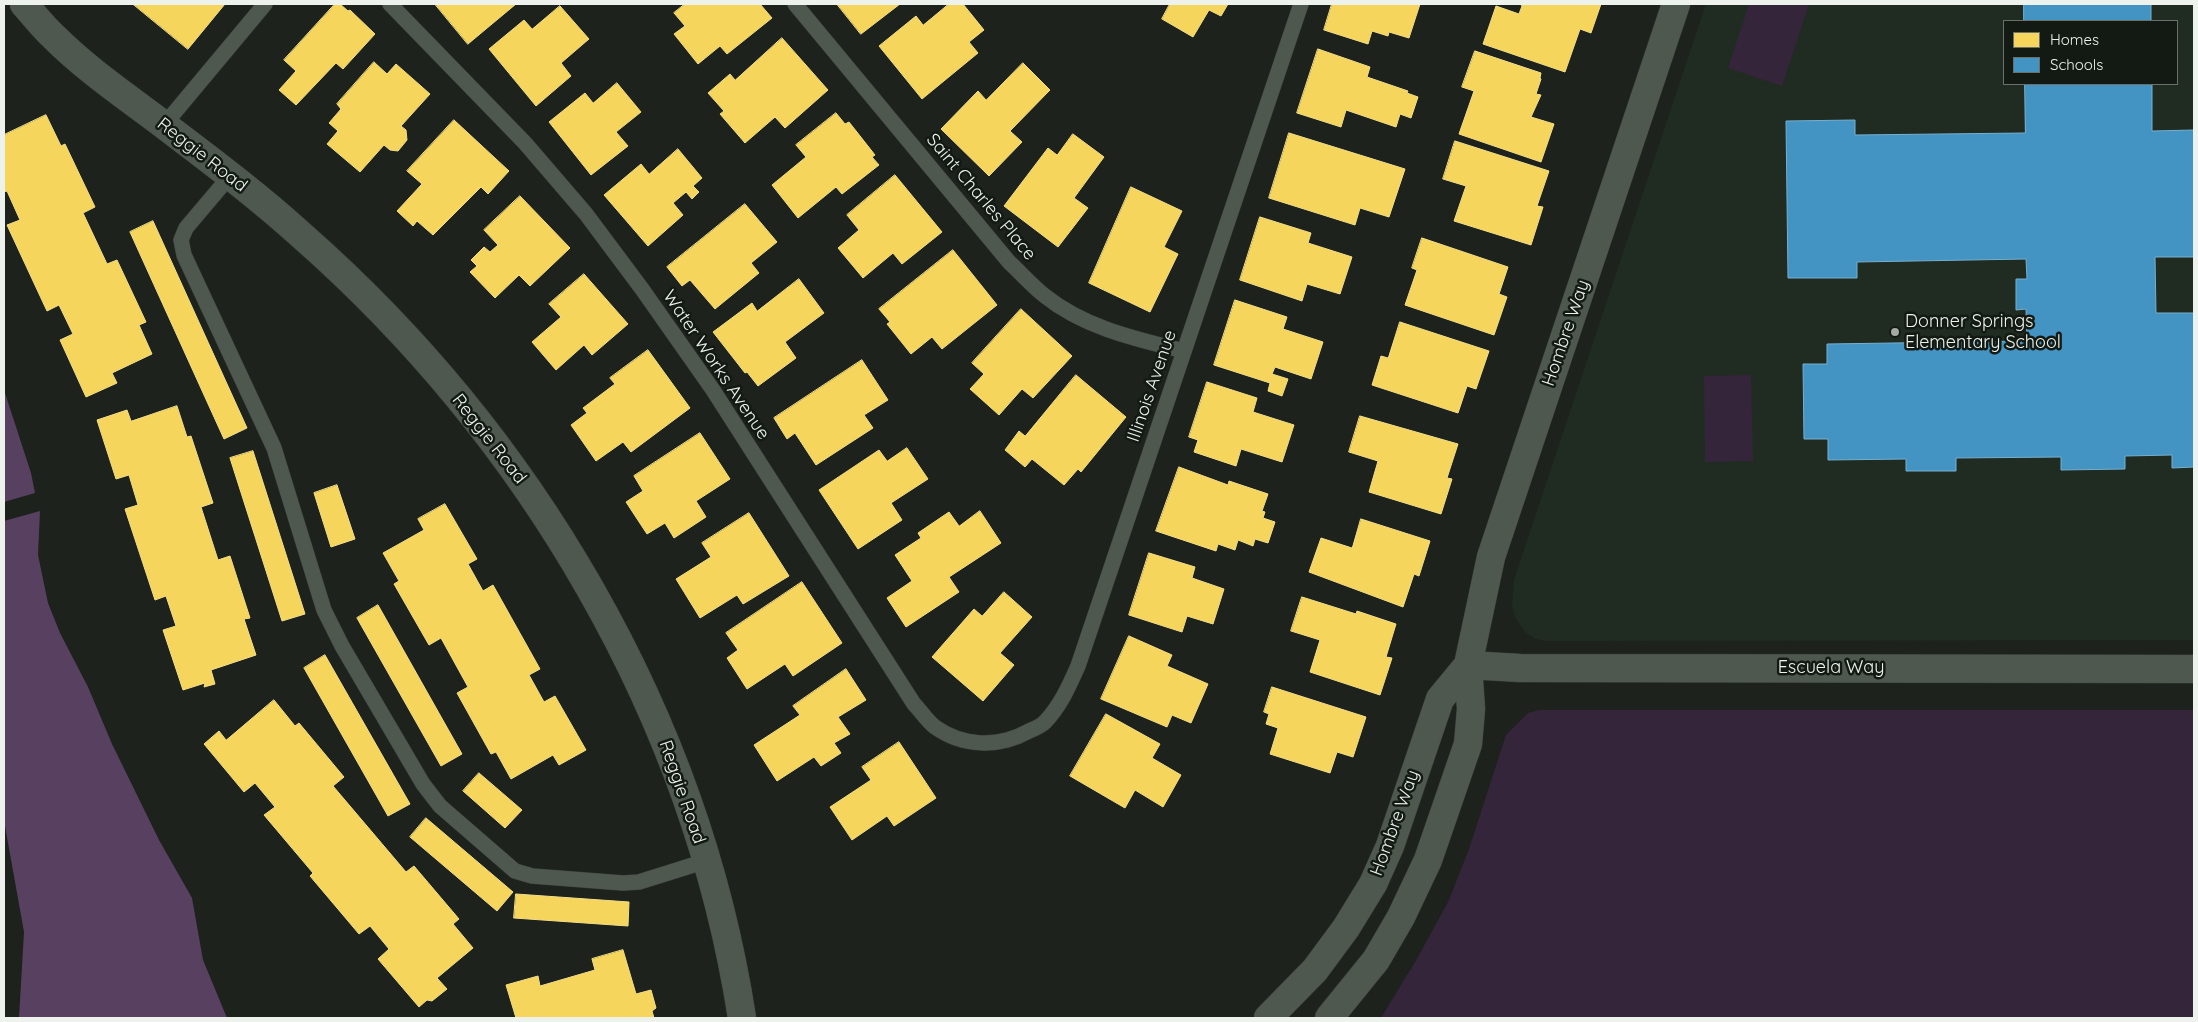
<!DOCTYPE html>
<html>
<head>
<meta charset="utf-8">
<style>
	body { margin:0 }
	#map { position:relative; width:2198px; height:1022px; overflow:hidden; background:#1d221d; font-family:Quicksand,sans-serif }
	canvas { display:block }
	.frame { position:absolute; inset:0; border:5px solid #edf2ed; pointer-events:none }
	.legend { position:absolute; left:2003px; top:20px; width:175px; height:65px; box-sizing:border-box; background:#131a13; border:1px solid #6a706a; margin:0; padding:6px 9px; list-style:none; font-size:15px; color:#edf2ed }
	.legend li { display:flex; align-items:center; gap:10px; height:25px }
	.legend b { width:25px; border:1px solid #6a706a }
</style>
</head>
<body>
<div id="map">
<canvas width="2198" height="1022"></canvas>
<div class="frame"></div>
<ul class="legend">
<li><b style="height:14px;background:#f6d55c"></b>Homes</li>
<li><b style="height:14px;background:#4393c3"></b>Schools</li>
</ul>
</div>
<script>
const ctx = document.querySelector('canvas').getContext('2d');
ctx.lineJoin = 'round';
function paint(path, color) {
  ctx.fillStyle = color;
  ctx.fill(path, 'evenodd');
}
function trace(path, color, width, dash) {
  ctx.strokeStyle = color;
  ctx.lineWidth = width;
  ctx.lineCap = dash ? 'butt' : 'round';
  ctx.setLineDash(dash || []);
  ctx.stroke(path);
}
function label(font, color, halo, rows, align = 'center') {
  ctx.font = font + ' Quicksand,sans-serif';
  ctx.lineWidth = 5;
  ctx.setLineDash([]);
  ctx.textBaseline = 'middle';
  ctx.strokeStyle = halo;
  ctx.fillStyle = color;
  for (const [text, x, y, turn = 0] of rows) {
    ctx.save();
    ctx.translate(x, y);
    ctx.rotate((+turn || 0) * Math.PI / 180);
    ctx.textAlign = isNaN(turn) ? turn : align;
    if (halo) ctx.strokeText(text, 0, 0);
    ctx.fillText(text, 0, 0);
    ctx.restore();
  }
}
const built = new Path2D(`
	M1706,4h488v636l-649,1 -11,-3 -9,-6 -9,-13 -4,-12 2,-27zM2004,21h173v63h-173z`);
const green = new Path2D(`
	M1749,4h60l-27,82 -54,-18z
	M1751,375l2,86 -48,1 -1,-86z
	M1539,710h655v308h-813l37,-61 31,-57 20,-51 37,-114 22,-22z`);
const water = new Path2D(`
	M4,390l27,83 4,20 -31,9z
	M40,511l-2,44 10,48 12,30 28,54 24,57 47,96 33,58 11,62 24,58h-208l5,-86 -19,-106 -1,-21v-284z`);
const homes = new Path2D(`
	M133,4h92l-37,45z
	M335,4h5l8,7 2,-1 25,24 -32,35 -7,-6 -40,42 -17,-15 17,-19 -12,-11z
	M435,4h81l-48,40z
	M685,4h75l12,14 -45,36 -7,-8 -22,18 -24,-30 11,-8 -11,-13z
	M837,4h63l-39,30z
	M949,4h14l21,26 -15,12 9,11 -56,46 -43,-53 37,-30 7,9z
	M1170,4h58l-7,12 -12,-6 -16,27 -31,-18z
	M1332,4h88l-11,34 -20,-6 -1,4 -16,-5 -4,13 -44,-14z
	M1520,4h81l-10,29 -11,-4 -15,43 -82,-28 13,-38 23,8 3,-8z
	M560,6l29,33 -28,24 10,13 -35,30 -47,-57 35,-29 8,9z
	M782,38l46,52 -43,38 -10,-11 -30,26 -25,-29 4,-3 -16,-18 22,-19 5,6z
	M1318,49l52,18 -3,10 41,14 -1,2 11,4 -7,21 -11,-4 -4,13 -50,-17 -5,17 -44,-14z
	M1475,51l66,22 -1,5 1,1 -5,15 5,1 -10,22 23,7 -13,38 -82,-28 15,-43 -12,-4z
	M374,62l13,12 9,-10 34,30 -29,32 5,4 1,10 -9,11 -8,-1 -6,-5 -24,27 -33,-28 11,-13 -9,-8 12,-14 -4,-5z
	M1023,63l27,27 -40,41 12,11 -33,34 -48,-47 37,-38 8,9z
	M617,83l24,29 -25,20 12,14 -37,29 -42,-53 36,-29 8,10z
	M836,113l9,11 4,-2 26,33 -3,2 7,8 -37,29 -6,-7 -38,31 -26,-33 34,-28 -10,-12z
	M46,115l15,31 4,-2 30,63 -12,6 24,51 10,-4 29,62 -7,3 13,29 -40,19 5,10 -31,14 -26,-57 13,-6 -14,-29 -12,6 -40,-86 13,-5 -13,-29 -3,1v-57z
	M454,120l55,51 -21,23 -7,-7 -48,48 -16,-14 -4,5 -16,-15 25,-27 -15,-13z
	M1289,133l116,36 -16,48 -29,-9 -5,17 -86,-27z
	M1073,134l31,23 -30,41 14,10 -30,39 -54,-41 44,-58 9,7z
	M1455,141l94,30 -12,35 6,1 -12,38 -77,-24 12,-35 -23,-7z
	M678,149l24,29 -9,8 6,6 -7,7 -6,-7 -13,11 10,12 -35,31 -44,-51 37,-31 8,10z
	M895,175l47,57 -40,32 -9,-11 -30,25 -25,-30 21,-18 -12,-15z
	M1131,187l51,24 -18,36 14,7 -28,58 -61,-29z
	M520,196l50,52 -40,38 -11,-11 -24,23 -25,-26 7,-6 -6,-6 13,-13 6,5 8,-7 -14,-15z
	M745,204l32,38 -26,21 8,10 -44,36 -25,-29 -8,6 -15,-19z
	M1260,217l51,16 -3,10 44,14 -12,37 -33,-10 -5,17 -62,-21z
	M153,221l94,207 -23,11 -94,-207z
	M1422,238l86,29 -9,27 8,3 -13,38 -89,-30 12,-35 -5,-2z
	M953,250l44,55 -55,44 -10,-12 -21,17 -24,-30 3,-2 -11,-13z
	M584,274l44,50 -36,31 -8,-10 -28,25 -24,-28 29,-25 -12,-13z
	M799,279l25,34 -39,29 11,16 -38,28 -11,-14 -2,1 -32,-41 39,-29 5,8z
	M1235,300l52,17 -4,12 40,13 -12,37 -36,-12 -3,7 16,5 -6,17 -14,-5 2,-8 -56,-18z
	M1021,309l51,47 -39,42 -11,-9 -23,26 -29,-26 14,-15 -12,-11z
	M1400,322l89,29 -13,38 -9,-3 -9,27 -86,-28 9,-29 7,2z
	M648,350l42,58 -59,44 -8,-10 -27,19 -25,-36 16,-12 -4,-5 32,-24 -5,-6z
	M862,360l26,40 -24,15 9,13 -57,37 -21,-32 -8,6 -13,-21z
	M1076,375l50,42 -45,55 -3,-3 -14,16 -32,-26 -7,8 -20,-17 14,-19 6,5z
	M1207,382l50,16 -4,14 41,13 -12,37 -41,-13 -5,17 -42,-14 4,-12 -9,-3z
	M177,406l10,31 4,-1 22,67 -12,4 17,53 12,-4 20,62 -6,1 12,36 -45,15 4,14 -11,3 1,-4 -22,7 -20,-60 13,-4 -10,-30 -11,4 -30,-91 13,-4 -9,-30 -13,4 -19,-59 30,-10 4,11z
	M1360,416l98,28 -11,34 5,1 -11,35 -72,-22 9,-31 -29,-9z
	M700,433l30,46 -34,22 10,16 -32,21 -9,-15 -18,11 -21,-32 17,-11 -9,-15z
	M907,448l21,31 -37,24 11,17 -44,29 -39,-59 60,-40 8,11z
	M253,451l52,163 -23,7 -52,-163z
	M1179,467l49,18 1,-4 39,13 -6,17 3,1 -2,6 12,4 -7,21 -13,-4 -2,7 -15,-6 -3,10 -17,-6 -2,7 -60,-20z
	M337,485l18,54 -24,8 -17,-54z
	M445,504l32,55 -9,5 15,27 10,-6 47,84 -11,6 15,27 11,-6 31,54 -27,15 -6,-10 -42,24 -15,-27 -5,2 -34,-61 11,-6 -27,-49 -12,7 -35,-61 5,-3 -16,-28 41,-23 -6,-11z
	M980,511l21,32 -52,34 10,15 -53,35 -19,-29 25,-17 -17,-26 26,-17 -3,-5 31,-21 10,14z
	M749,513l40,63 -46,28 -6,-9 -37,23 -24,-39 35,-22 -9,-14z
	M1361,519l69,22 -11,35 -5,-2 -11,33 -94,-35 12,-34 31,10z
	M1149,553l46,14 -3,11 32,11 -11,35 -26,-8 -5,16 -53,-17z
	M802,582l40,61 -49,33 -8,-12 -38,25 -20,-31 11,-8 -12,-17z
	M1004,592l28,25 -32,36 14,12 -31,36 -51,-44 42,-48 8,7z
	M1302,597l54,17 1,-3 39,13 -10,33 6,1 -12,37 -70,-23 10,-32 -29,-9z
	M378,605l84,149 -21,12 -84,-148z
	M1129,636l43,19 -5,11 41,18 -17,39 -19,-8 -5,12 -66,-28z
	M325,655l85,149 -22,12 -84,-148z
	M846,669l20,31 -28,17 12,17 -16,9 7,10 -20,13 -7,-9 -37,24 -23,-36 46,-30 -7,-9z
	M1272,687l94,30 -13,40 -16,-5 -7,21 -60,-19 8,-26 -12,-4 3,-10 -5,-2z
	M274,700l21,26 4,-3 45,54 -11,9 73,86 8,-6 45,53 -6,5 20,24 -36,30 10,11 -15,12 -5,-1 -8,7 -41,-48 11,-10 -19,-23 -11,8 -49,-58 3,-3 -49,-58 11,-8 -20,-24 -11,9 -40,-48 15,-13 7,9z
	M1106,714l54,30 -8,14 29,17 -18,32 -28,-17 -10,18 -55,-32z
	M899,742l37,56 -42,28 -7,-10 -35,24 -22,-33 41,-27 -9,-13z
	M479,773l43,37 -17,18 -42,-37z
	M426,818l87,74 -16,19 -87,-74z
	M516,894l113,8 -1,24 -114,-8z
	M623,950l13,44 15,-4 5,18 -4,3 2,7h-138l-10,-33 32,-9 2,10 55,-16 -3,-11z`);
const schools = new Path2D(`
	M2024,4h127v17h-127z
	M2025,84h127v47l42,-1v127h-39l1,56h38v154l-22,1v-13l-47,1v13l-64,1v-13l-105,1v13h-50v-12l-78,1v-21h-24l-1,-75h24v-20l200,-3 -1,-32 -10,1v-31h11l-1,-20 -169,3v16h-69l-2,-157 69,-1v15l170,-2z`);
const service = new Path2D(`
	M390,4l135,139 61,71 56,75 71,101 201,314c7,7 13,17 21,23 28,20 64,21 94,4 5,-2 12,-5 16,-9 16,-17 24,-36 33,-56l223,-662
	M795,4l214,258c12,11 23,24 36,34 40,32 91,43 139,55
	M164,125l101,-121
	M230,176l-44,52 -5,12 3,15 90,193 50,162 18,36 81,138 17,22 75,65 17,5 91,7 16,-1 67,-21`);
const minor = new Path2D(`
	M24,4c10,11 19,23 30,33 33,33 73,60 110,88 46,35 93,70 136,109 230,202 395,480 442,784
	M1468,665l52,3 674,1
	M1268,1018l47,-48 31,-42 27,-44 17,-38 50,-147 28,-34
	M1329,1018l47,-58 25,-43 27,-57 40,-116 3,-35 -3,-44 23,-108 185,-553`);
const markers = [
	[1895,332,5,"#a4a9a4"]
];
const streetNames = [
	["Reggie Road",202,155,38],
	["Saint Charles Place",981,197,50],
	["Hombre Way",1566,333,-71],
	["Water Works Avenue",716,365,56],
	["Illinois Avenue",1152,386,-71],
	["Reggie Road",489,439,52],
	["Escuela Way",1831,668],
	["Reggie Road",682,792,71],
	["Hombre Way",1395,823,-70]
];
const poiNames = [
	["Donner Springs",1905,322],
	["Elementary School",1905,343]
];
paint(built, '#202c21');
paint(green, '#34253a');
paint(water, '#584060');
paint(homes, '#f6d55c');
trace(homes, '#f3de88', 1);
paint(schools, '#4393c3');
trace(schools, '#76b0d0', 1);
trace(service, '#3b3e3b', 16);
trace(minor, '#3b3e3b', 29);
trace(service, '#4f584f', 15);
trace(minor, '#4f584f', 28);
for (const [x, y, r, color] of markers) {
  const dot = new Path2D();
  dot.arc(x, y, r, 0, 2 * Math.PI);
  ctx.fillStyle = color;
  ctx.fill(dot);
  trace(dot, '#131a13', 2);
}
label('18px', '#edf2ed', '#131a13', streetNames);
label('18px', '#edf2ed', '#131a13', poiNames, 'left');
</script>
</body>
</html>
